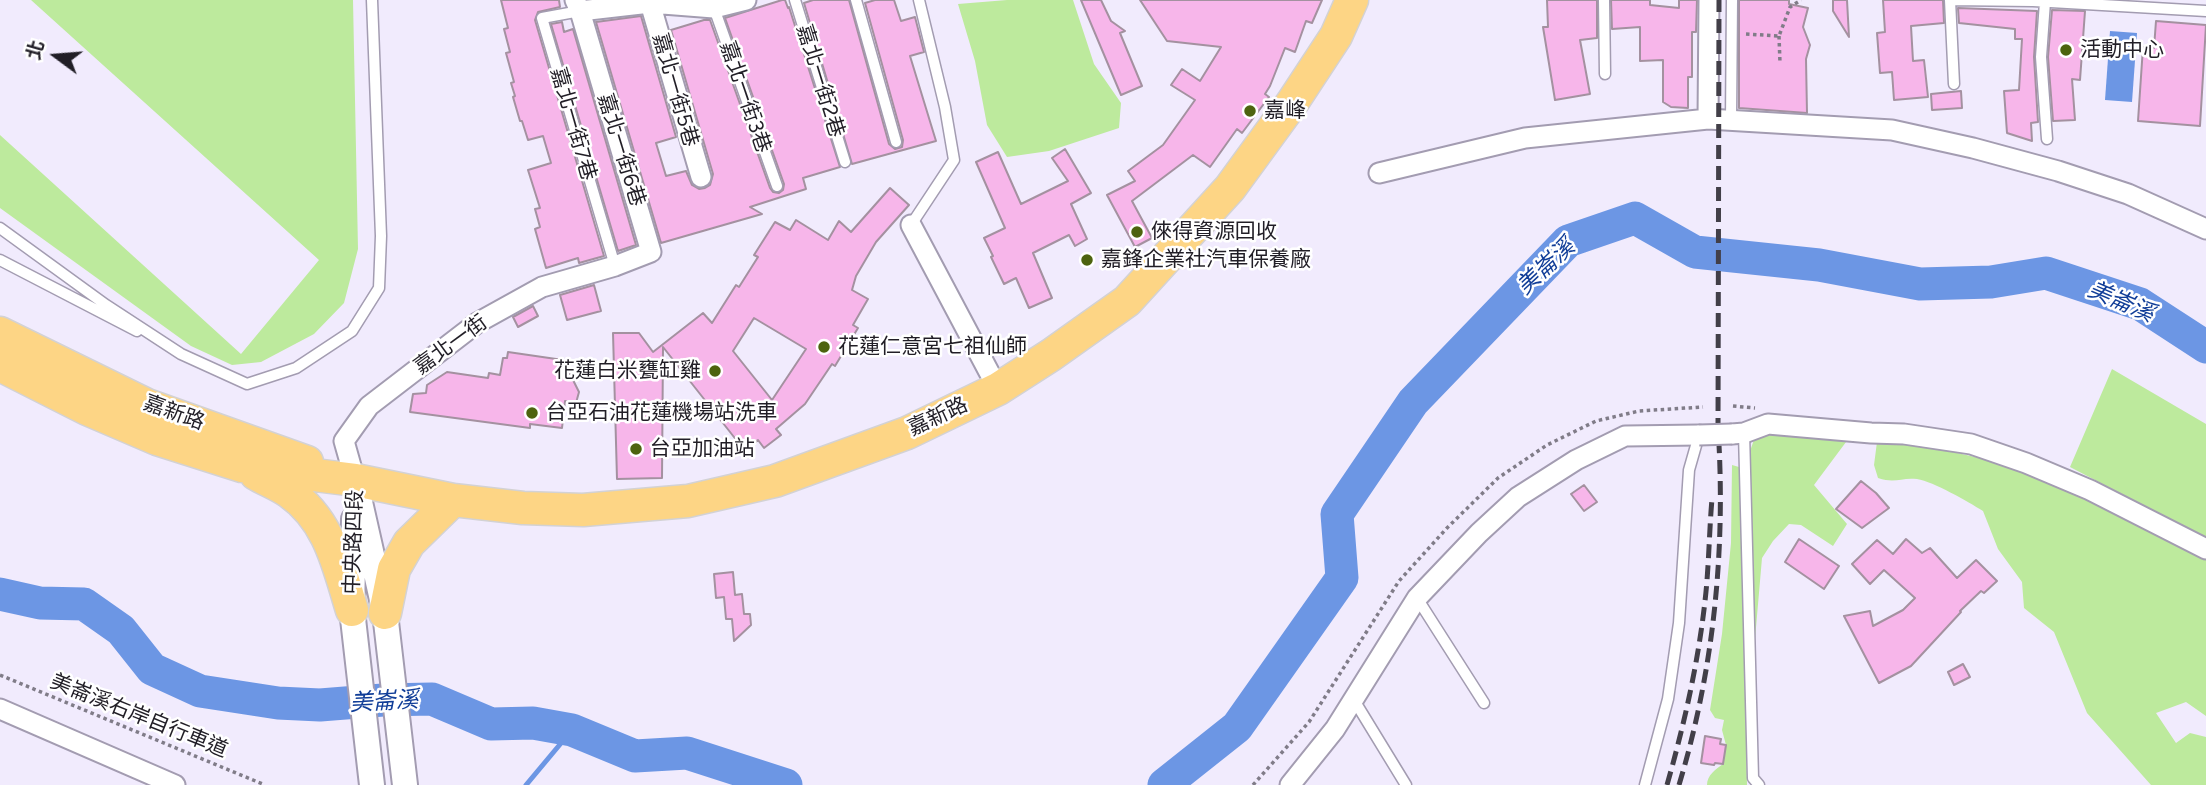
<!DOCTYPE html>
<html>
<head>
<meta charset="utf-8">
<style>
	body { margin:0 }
	#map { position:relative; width:2206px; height:785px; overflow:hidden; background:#f1ebfd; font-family:Figtree,"Noto Sans TC",sans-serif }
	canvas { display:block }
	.north { position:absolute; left:21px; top:21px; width:70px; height:70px; -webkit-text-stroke:5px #fff; paint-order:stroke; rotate:286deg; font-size:19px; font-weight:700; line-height:28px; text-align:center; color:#211e26 }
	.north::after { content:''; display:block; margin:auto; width:24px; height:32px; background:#211e26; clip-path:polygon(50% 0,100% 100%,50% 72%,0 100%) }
</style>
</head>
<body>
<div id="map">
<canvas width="2206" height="785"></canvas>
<div class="north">北</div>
</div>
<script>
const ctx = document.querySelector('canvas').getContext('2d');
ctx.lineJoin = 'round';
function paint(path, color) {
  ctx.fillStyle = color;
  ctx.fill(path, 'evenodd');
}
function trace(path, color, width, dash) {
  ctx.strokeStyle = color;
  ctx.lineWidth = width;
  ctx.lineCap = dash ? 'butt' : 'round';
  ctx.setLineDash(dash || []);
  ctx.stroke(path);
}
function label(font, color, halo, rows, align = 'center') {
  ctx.font = font + ' Figtree,"Noto Sans TC",sans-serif';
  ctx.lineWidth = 5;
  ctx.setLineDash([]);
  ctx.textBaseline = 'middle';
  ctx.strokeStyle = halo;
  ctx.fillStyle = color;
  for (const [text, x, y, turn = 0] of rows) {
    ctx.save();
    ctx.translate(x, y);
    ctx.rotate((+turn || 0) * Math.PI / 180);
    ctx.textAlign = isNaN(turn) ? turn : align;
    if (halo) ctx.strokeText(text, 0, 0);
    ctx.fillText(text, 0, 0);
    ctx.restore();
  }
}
const green = new Path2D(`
	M31,0h322l5,249 -14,54 -30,31 -53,28 -29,3 -41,-19 -191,-138v-73l241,219 78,-94z
	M1007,0h66l21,64 27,39 -2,25 -70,23 -42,6 -20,-32 -12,-64 -17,-57z
	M2112,369l94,55v114l-136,-71z
	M1766,431l83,7 -35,47 33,39 -14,22 -32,-21 -12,-1 -16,17 -11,17 -7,81 -5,-188 5,-14z
	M1877,442l49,4 85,19 74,32 121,62v157l-20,-14 -30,11 20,30 14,-10 16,4v48h-55l-64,-72 -33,-81 -30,-24 -2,-26 -24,-33 -15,-38c-16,-10 -49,-29 -66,-32 -16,-2 -21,5 -39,-1l-4,-13z
	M1732,465l7,2 3,15 5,303h-40c0,-10 9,-16 16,-21l3,-19 -4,-15 2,-10 -9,-2 -5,-8 12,-76 9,-91z`);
const water = new Path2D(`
	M2110,31l27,2 -5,69 -27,-2z`);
const stream = new Path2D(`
	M526,785l46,-55
	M1176,785l2,-11`);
const river = new Path2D(`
	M0,594l40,9 44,1 37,26 31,39 48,22 78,12 42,2 63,-5 49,-1 59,25 42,-1 39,7 63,26 52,-3 99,32
	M1164,785l73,-58 105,-149 -5,-64 76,-112 155,-161 67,-23 60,34 124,13 101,19 71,-2 55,-9 94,31 66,43`);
const building = new Path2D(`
	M501,0h58l1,7 -22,5 -3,8 69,236 -25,7 -1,-5 -32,10 -11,-39 5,-2 -5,-18 5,-1 -12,-38 23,-7 -8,-27 -15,4 -6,-19h-2l-7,-24 2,-1 -4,-13 3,-1 -8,-29 4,-1 -6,-23 4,-1z
	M782,0h3l3,8 1,-1 51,160 -37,11 3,11 -56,18 12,7 -101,29 -65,-221 45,-6 35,121 -20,6 10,33 20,-5 6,14 7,4 6,-1 5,-3 3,-11 -42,-144 33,-10h6l60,168 3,4 6,1 4,-3 1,-6 -59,-166z
	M813,0h36l40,144 6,5 7,-2 1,-7 -38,-137 10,-3h19l7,21 14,-4 9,35 -14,4 26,85 -84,23 -48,-161z
	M1081,0h20l10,21 14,10 -5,2 22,53 -21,9z
	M1140,0h182l-10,23 -6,-2 -11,31 -10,-4 -15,38 -5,8 4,3 -27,36 -5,-4 -27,38 -17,-12 -61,46 20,37 -17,9 -28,-52 28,-14 -7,-10 35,-26 32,-45 -24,-15 11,-16 18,12 21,-34 -54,-6z
	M1547,0h50v38l-17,2 10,54 -35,6 -12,-73h5z
	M1611,0h39v5l29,3v-8h18l-1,32h-4v45h-4v31l-17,-1 -8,-5v-42l-23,1v-34l-28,2z
	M1739,0h50v4l19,4 -5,19 7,18 -4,14 1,54 -68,-5z
	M1833,0h14l2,37 -16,-26z
	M1883,0h60l1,23 -33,3 2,35 11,-1 4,37 -34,3 -2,-28 -12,1 -3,-40 8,-1z
	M1958,8l79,3 -3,46 4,65 -7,1 1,18 -25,-8 -3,-42 15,-1 3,-51h-7v-10l-56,-6z
	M2052,10l33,1 -5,69 -8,-1 3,41 -22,1 -5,-64z
	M2156,21l50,4 -6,101 -62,-5 5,-74 11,1z
	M562,22l2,10 9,-3 63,216 -18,6 -67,-227z
	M1961,91l1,17 -30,2 -1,-16z
	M1065,149l26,44 -20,11 16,35 -12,7 -6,-11 -36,18 19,45 -23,10 -13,-30 -12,6 -13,-27 2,-1 -9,-18 21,-10 -29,-66 22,-10 23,52 47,-23 -16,-23z
	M890,188l19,17 -33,37 -20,34 -4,14 16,9 -15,26 5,3 -23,38 -3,-2 -27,40 -29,25 5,6 -17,13 -6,-8 -13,11 -82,-104 -1,131 -45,1 -4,-146h26l14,19 50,-39 9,10 24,-38 3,2 19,-30 -4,-2 21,-33 15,8 6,-10 32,20 11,-19 12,11zM754,318l52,31 -34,51 -39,-49z
	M594,285l7,26 -34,9 -7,-25z
	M533,306l5,10 -20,11 -5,-10z
	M508,352l55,8 16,32 -3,11 -11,-2 -3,27 -32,-4v4l-120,-16 3,-18 13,-1 1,-8 20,-13 41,6 1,-5 11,2 3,-17h4z
	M1861,481l15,12 13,15 -27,20 -26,-19z
	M1584,485l13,17 -13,9 -13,-17z
	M1799,539l40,27 -15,23 -39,-27z
	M1906,539l16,14 8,-5 27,30 19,-18 21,21 -13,12 -3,-2 -21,20 1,1 -50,54 -32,17 -35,-67 26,-5 3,15 30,-16 12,-12 -31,-28 -14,14 -18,-20 25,-24 16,14z
	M733,572l2,23 7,-1 2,20h6l1,11 -17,16 -2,-22h-6l-2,-22 -8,1 -2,-24z
	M1963,664l7,13 -16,8 -6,-13z
	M1705,736l16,3 -1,5 6,1 -3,19 -8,-1 -1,2 -13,-2z`);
const path = new Path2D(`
	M1746,34l33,2 11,-29 11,-7
	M1779,36l1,27
	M1733,406l22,2
	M0,675l265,110
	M1253,785l56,-63 90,-141 48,-53 51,-50 49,-33 49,-24 43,-10 64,-4`);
const service = new Path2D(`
	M795,0l50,162
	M856,0l40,142
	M1604,0l1,74
	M1950,0l83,1 173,10
	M1950,0l4,84
	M2045,2l-4,55 6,82
	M714,8l63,178
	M580,11l-38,7 73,248
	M1731,121l1,-121
	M911,225l43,-65 -9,-53 -26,-107
	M0,228l106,77 75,49 66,30 49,-16 56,-37 27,-43 2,-52 -9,-236
	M0,260l137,71
	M1744,433l9,345 6,7
	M1417,598l67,105
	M1354,700l52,85
	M1645,785l23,-86 11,-76 10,-153 10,-35`);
const minor = new Path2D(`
	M650,3l51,174
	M580,11l70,-8 64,5 32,-8
	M1708,119l1,-119
	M1379,173l146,-35 183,-19 184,11 81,18 85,23 70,23 78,35
	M911,225l87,164
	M1732,434l12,-1 24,-9 103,9 33,1 67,10 55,19 64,27 116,59
	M355,480l-11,-39 25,-35 108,-83 65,-36 73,-21 36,-14 -71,-241 -5,-11
	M0,709l175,76
	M1290,785l45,-56 82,-131 62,-65 39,-36 58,-37 49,-24 74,-1`);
const tertiary = new Path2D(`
	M355,480l30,133 20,172
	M354,519l-2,91 20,175`);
const primary = new Path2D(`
	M0,333l147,72 160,57
	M0,365l87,44 70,30 85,27 113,14 98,20 70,8 60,2 105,-9 87,-20 132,-48 91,-44 53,-34 76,-54 103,-113 62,-85 44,-67 16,-36
	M256,474c10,6 23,11 33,18 41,29 49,73 63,118
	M385,613l9,-44 15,-26 44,-43`);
const rail = new Path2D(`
	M1667,785c17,-60 31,-121 38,-184 4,-34 4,-68 7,-102
	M1679,785c35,-116 47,-237 39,-358l1,-427`);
const minorBridge = new Path2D(`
	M1699,435l33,-1`);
const markers = [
	[2066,50,7,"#4d630f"],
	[1250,111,7,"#4d630f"],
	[1137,232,7,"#4d630f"],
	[1087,260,7,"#4d630f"],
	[824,347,7,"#4d630f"],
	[715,371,7,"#4d630f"],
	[532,413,7,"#4d630f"],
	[636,449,7,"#4d630f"]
];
const poiNames = [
	["活動中心",2080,50],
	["嘉峰",1264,111],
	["倈得資源回收",1151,232],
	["嘉鋒企業社汽車保養廠",1101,260],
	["花蓮仁意宮七祖仙師",838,347],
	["花蓮白米甕缸雞",701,371,"right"],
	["台亞石油花蓮機場站洗車",546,413],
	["台亞加油站",650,449]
];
const streetNames = [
	["嘉北一街2巷",820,81,73],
	["嘉北一街5巷",675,90,74],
	["嘉北一街3巷",745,97,71],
	["嘉北一街7巷",573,124,74],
	["嘉北一街6巷",621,150,73],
	["嘉北一街",451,345,-36],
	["嘉新路",174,413,20],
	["嘉新路",938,417,-25],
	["中央路四段",354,542,-88],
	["美崙溪右岸自行車道",139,716,22]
];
const waterNames = [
	["美崙溪",1546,267,-43],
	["美崙溪",2121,302,23],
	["美崙溪",384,702,-3]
];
paint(green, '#bdea9d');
paint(water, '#6c96e4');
trace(stream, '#6c96e4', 5);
trace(river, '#6c96e4', 33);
paint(building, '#f7b6ea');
trace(building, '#a491a0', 2);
trace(service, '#a39cb1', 13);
trace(minor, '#a39cb1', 23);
trace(tertiary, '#a39cb1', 28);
trace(primary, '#d3d2d4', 35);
trace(path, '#807c88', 3.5, [3.5, 3.5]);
trace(service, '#fff', 10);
trace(minor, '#fff', 19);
trace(tertiary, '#fff', 24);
trace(primary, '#fdd585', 32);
trace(rail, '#423f48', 5, [14, 7]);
trace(minorBridge, '#a39cb1', 23, []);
trace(minorBridge, '#fff', 19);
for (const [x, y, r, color] of markers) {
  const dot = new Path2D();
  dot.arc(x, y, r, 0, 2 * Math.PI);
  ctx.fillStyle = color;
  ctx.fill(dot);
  trace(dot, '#fff', 2.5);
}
label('21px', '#211e26', '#fff', poiNames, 'left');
label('21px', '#211e26', '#fff', streetNames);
label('italic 23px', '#113e98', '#fff', waterNames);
</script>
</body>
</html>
